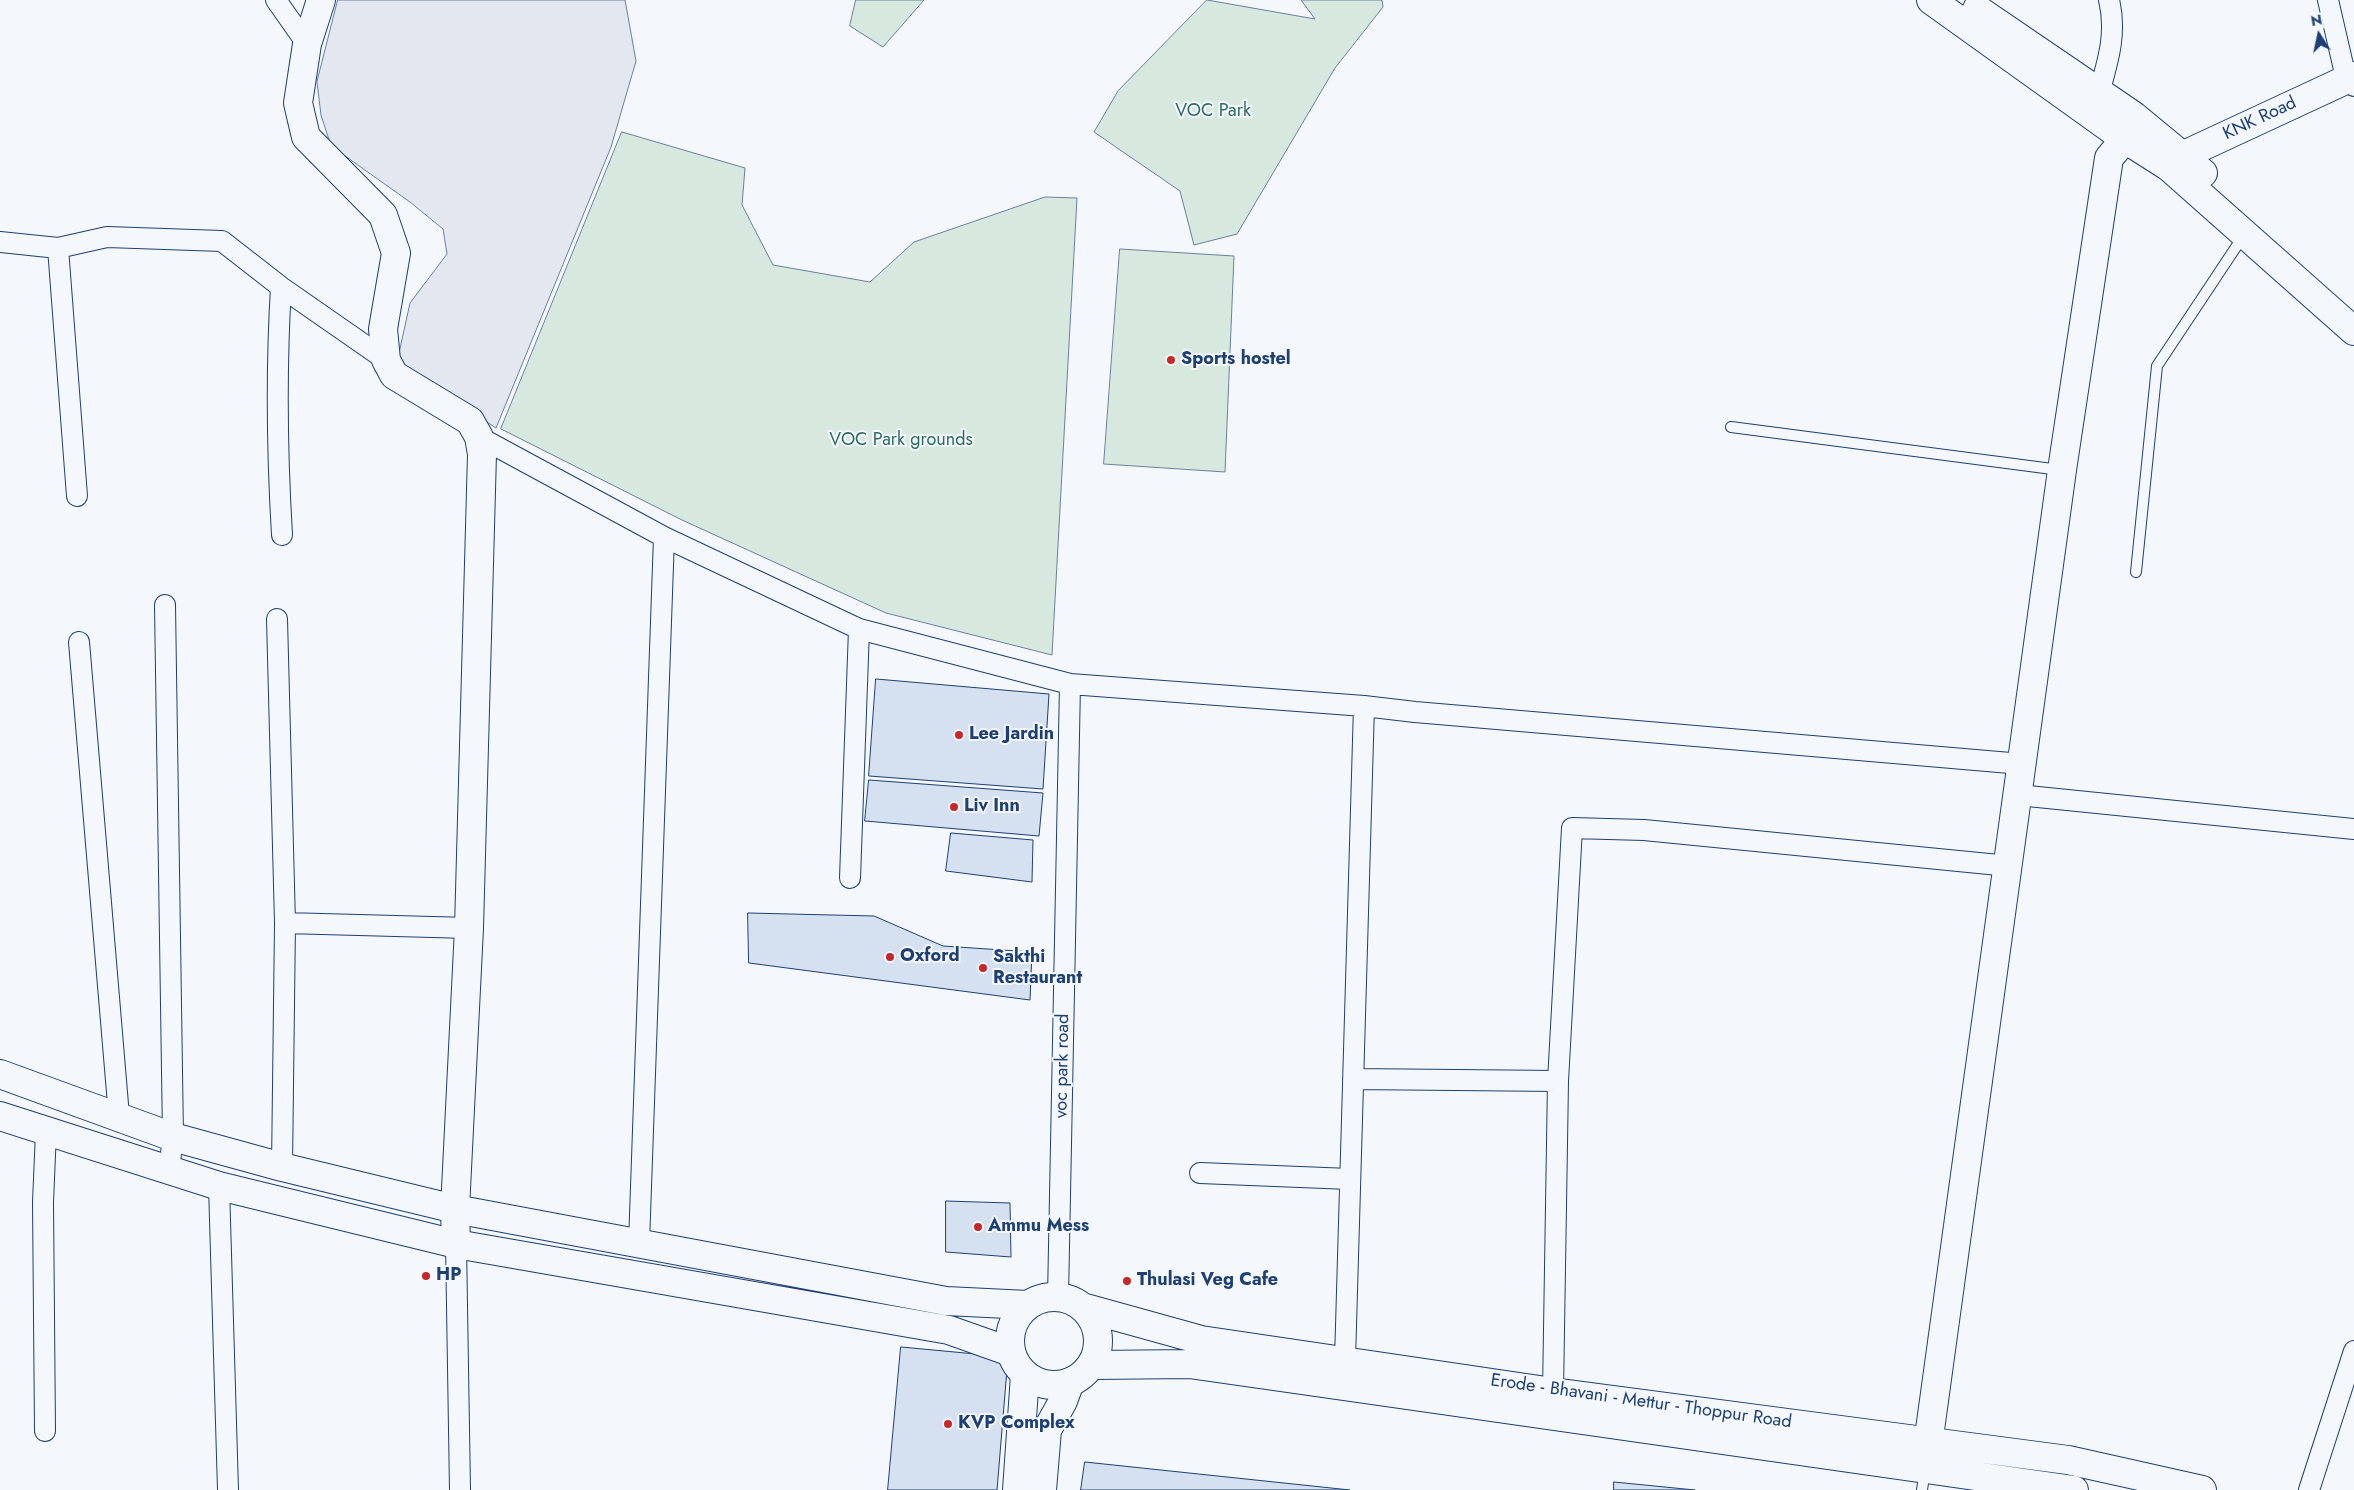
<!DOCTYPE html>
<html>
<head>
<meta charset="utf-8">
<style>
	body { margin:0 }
	#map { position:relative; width:2354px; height:1490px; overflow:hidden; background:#f4f7fb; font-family:Jost,sans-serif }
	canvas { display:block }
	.north { position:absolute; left:2294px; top:10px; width:50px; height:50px; -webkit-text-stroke:4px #f4f7fb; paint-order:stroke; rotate:350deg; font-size:14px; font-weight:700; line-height:20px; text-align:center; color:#1d3f73 }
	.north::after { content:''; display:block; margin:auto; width:18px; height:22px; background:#1d3f73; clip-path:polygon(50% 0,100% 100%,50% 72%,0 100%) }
</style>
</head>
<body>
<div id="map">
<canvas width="2354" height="1490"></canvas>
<div class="north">N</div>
</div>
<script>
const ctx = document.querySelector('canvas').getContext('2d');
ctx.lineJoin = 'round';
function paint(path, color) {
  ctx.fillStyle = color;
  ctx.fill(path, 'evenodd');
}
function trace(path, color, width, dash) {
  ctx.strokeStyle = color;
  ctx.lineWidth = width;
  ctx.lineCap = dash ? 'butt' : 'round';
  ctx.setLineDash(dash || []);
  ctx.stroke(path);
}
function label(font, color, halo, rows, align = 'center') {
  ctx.font = font + ' Jost,sans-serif';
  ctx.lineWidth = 4;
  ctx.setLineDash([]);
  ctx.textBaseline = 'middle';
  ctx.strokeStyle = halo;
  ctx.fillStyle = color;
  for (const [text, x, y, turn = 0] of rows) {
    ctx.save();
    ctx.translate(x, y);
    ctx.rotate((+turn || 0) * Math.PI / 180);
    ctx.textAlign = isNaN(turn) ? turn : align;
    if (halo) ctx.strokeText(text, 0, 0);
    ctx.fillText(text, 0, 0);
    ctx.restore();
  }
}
const green = new Path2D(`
	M856,0h68l-41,47 -33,-21z
	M1207,0l108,19 -14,-19h81l1,7 -48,61 -98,166 -43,11 -14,-54 -86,-59 24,-41z
	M622,132l123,36 -3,37 31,60 97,17 44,-40 131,-45 32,1 -25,457 -166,-42 -204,-93 -181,-91z
	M1120,249l114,7 -9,216 -121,-8z`);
const parking = new Path2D(`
	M338,0h287l11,61 -25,86 -115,281 -99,-66 13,-59 37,-49 -4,-25 -33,-27 -79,-56 -10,-31 -4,-33z`);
const building = new Path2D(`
	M876,679l173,15 -6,95 -174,-13z
	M869,780l174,13 -4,43 -174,-15z
	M951,833l82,7 -1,42 -86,-11z
	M748,913l126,3 69,30 89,6 -2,48 -281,-37z
	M946,1201l64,2 1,54 -65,-5z
	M901,1347l107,10 -11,133h-109z
	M1085,1462l265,28h-269z
	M1614,1482l81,8h-81z`);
const lane = new Path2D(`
	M1731,427l329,43
	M2136,572l21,-206 87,-131
	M1922,1490l3,-21`);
const street = new Path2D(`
	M276,0l31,44
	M2328,0l18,78 8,8
	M2099,93c9,-32 18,-60 10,-93
	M0,242l58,6 49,-11 115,4 59,46 105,73
	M58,248l19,248
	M281,287c-5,83 -4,165 1,248
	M479,437l185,100 -25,706
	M664,537l195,92 211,55 294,22 51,6 607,52
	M165,605l8,532 -4,33
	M277,619l8,304 -3,244
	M79,642l40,474
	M2018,795l336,34
	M850,878l9,-249
	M285,923l184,5
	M1353,1079l205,2
	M1200,1173l150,6
	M219,1186l9,304
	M456,1244l4,246
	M1058,1297l12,-613
	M1345,1360l19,-654
	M1553,1392l5,-311 14,-253 72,2 365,36
	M45,1431l-2,-229 3,-70
	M2309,1490l45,-139`);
const secondary = new Path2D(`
	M321,0l-14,44 -9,59 8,34 77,78 13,38 -13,76 3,31 8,15 76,46 9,16 3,17 -13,474 -14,281 1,35`);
const primary = new Path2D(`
	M2169,167l15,-12 170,-79
	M0,1074l173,63 109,30 173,42 491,92 82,4
	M0,1116l219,70 237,58 493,86 62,22
	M1925,1466l137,-996 47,-312 16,-19
	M1017,1490l8,-115
	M1042,1490l5,-60 16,-29 7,-19`);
const highway = new Path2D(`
	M1931,0l194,139 44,28 185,164
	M1977,9l157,107 69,57
	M1010 1341a44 44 0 1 1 88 0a44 44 0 1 1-88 0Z
	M1082,1307l119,33 352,52 515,68 134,30
	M1092,1365l97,-1 885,126`);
const markers = [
	[1171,360,5,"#c62828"],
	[959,735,5,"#c62828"],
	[954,807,5,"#c62828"],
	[890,957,5,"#c62828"],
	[983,968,5,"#c62828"],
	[978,1227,5,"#c62828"],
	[426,1276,5,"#c62828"],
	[1127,1281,5,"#c62828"],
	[948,1424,5,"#c62828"]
];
const parkNames = [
	["VOC Park",1213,112],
	["VOC Park grounds",901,441]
];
const streetNames = [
	["KNK Road",2260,119,-25],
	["voc park road",1063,1066,-89],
	["Erode - Bhavani - Mettur - Thoppur Road",1641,1402,8]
];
const poiNames = [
	["Sports hostel",1181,360],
	["Lee Jardin",969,735],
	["Liv Inn",964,807],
	["Oxford",900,957],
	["Sakthi",993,958],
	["Restaurant",993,979],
	["Ammu Mess",988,1227],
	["HP",436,1276],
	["Thulasi Veg Cafe",1137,1281],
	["KVP Complex",958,1424]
];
paint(green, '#d7e8df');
trace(green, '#687fa3', 1);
paint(parking, '#e3e8f0');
trace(parking, '#687fa3', 1);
paint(building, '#d5e0f0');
trace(building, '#1d3f73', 1);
trace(lane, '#1d3f73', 12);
trace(street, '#1d3f73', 22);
trace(secondary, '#1d3f73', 30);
trace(primary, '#1d3f73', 30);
trace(highway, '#1d3f73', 30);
trace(lane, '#f4f7fb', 10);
trace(street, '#f4f7fb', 20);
trace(secondary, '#f4f7fb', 28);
trace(primary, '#f4f7fb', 28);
trace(highway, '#f4f7fb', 28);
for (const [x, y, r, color] of markers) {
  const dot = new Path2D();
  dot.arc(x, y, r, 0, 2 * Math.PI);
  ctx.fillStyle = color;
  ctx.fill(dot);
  trace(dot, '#f4f7fb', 2);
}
label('18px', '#2c6c60', '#f4f7fb', parkNames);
label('18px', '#1d3f73', '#f4f7fb', streetNames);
label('bold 18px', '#1d3f73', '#f4f7fb', poiNames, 'left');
</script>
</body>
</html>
